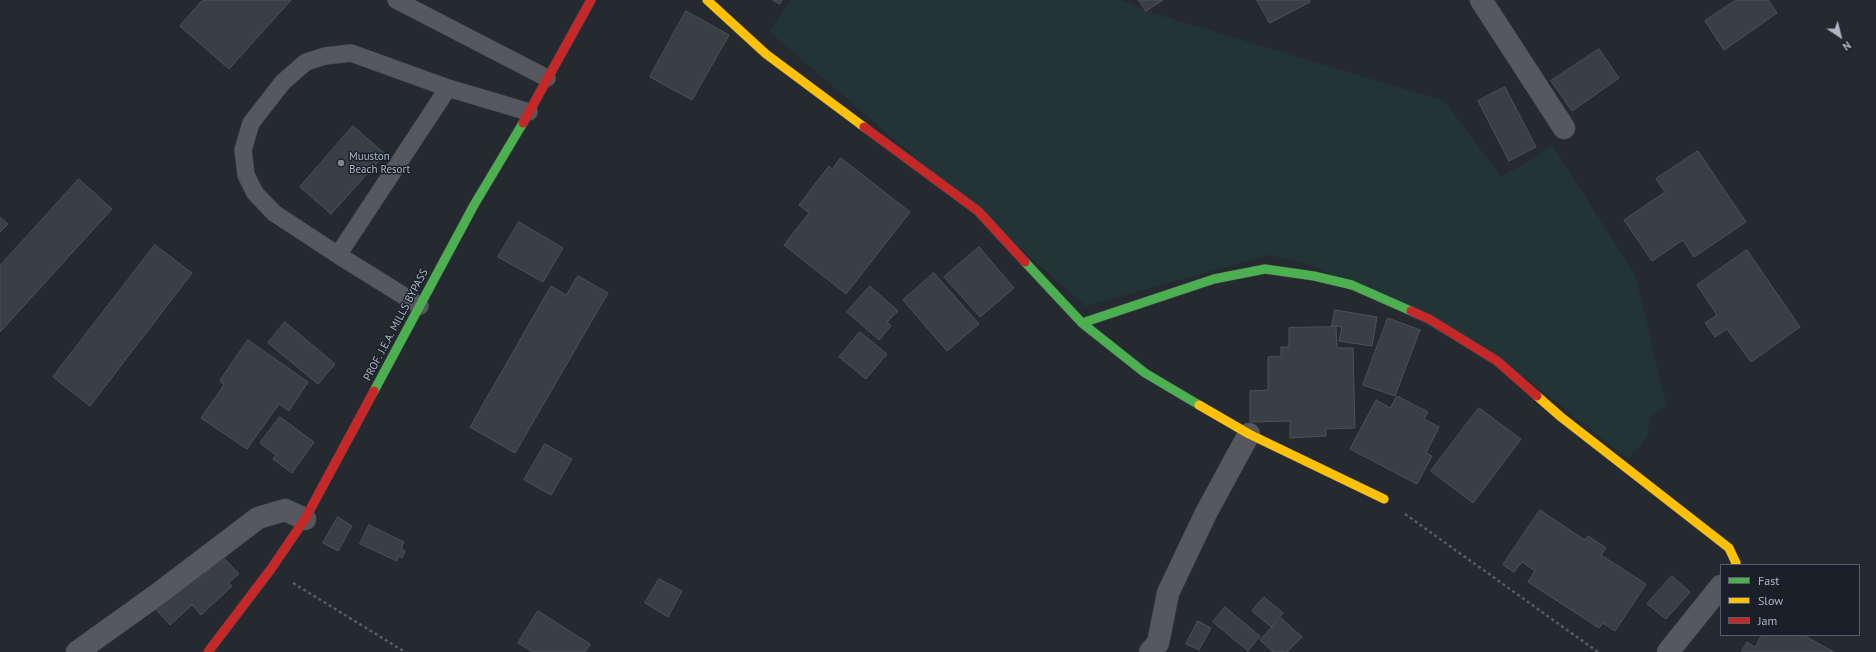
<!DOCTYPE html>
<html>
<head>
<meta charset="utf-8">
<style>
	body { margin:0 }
	#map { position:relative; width:1876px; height:652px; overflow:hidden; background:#252a30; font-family:"PT Sans",sans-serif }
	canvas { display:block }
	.legend { position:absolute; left:1720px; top:564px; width:140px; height:72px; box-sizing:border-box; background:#19202a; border:1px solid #555c67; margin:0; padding:5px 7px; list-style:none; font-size:12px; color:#aeb6c3 }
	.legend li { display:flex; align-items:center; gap:8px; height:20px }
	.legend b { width:20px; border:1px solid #555c67 }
	.north { position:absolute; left:1820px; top:16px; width:40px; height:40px; -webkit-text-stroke:3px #19202a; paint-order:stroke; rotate:145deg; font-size:11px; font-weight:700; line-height:16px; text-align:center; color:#aeb6c3 }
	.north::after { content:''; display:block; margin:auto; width:14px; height:18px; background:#aeb6c3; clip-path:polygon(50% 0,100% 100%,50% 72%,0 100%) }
</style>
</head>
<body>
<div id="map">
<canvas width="1876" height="652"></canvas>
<ul class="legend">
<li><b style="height:5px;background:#4caf50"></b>Fast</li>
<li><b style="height:5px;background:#ffc107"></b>Slow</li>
<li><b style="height:5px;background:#c62828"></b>Jam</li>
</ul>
<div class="north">N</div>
</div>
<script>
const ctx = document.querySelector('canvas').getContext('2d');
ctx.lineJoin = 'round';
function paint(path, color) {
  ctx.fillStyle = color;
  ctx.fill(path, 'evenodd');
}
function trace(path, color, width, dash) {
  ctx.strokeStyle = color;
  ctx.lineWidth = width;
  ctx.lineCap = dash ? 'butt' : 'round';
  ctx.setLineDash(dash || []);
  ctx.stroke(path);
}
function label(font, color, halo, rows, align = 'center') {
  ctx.font = font + ' "PT Sans",sans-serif';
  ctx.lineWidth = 3;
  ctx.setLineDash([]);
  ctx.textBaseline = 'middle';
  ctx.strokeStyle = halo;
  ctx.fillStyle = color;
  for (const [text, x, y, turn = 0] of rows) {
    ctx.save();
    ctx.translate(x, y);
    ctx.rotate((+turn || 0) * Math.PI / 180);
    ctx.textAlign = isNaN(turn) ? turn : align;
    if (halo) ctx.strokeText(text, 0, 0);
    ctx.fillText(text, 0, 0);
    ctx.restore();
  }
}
const green = new Path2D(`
	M790,0h331l25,11 298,90 57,76 52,-31 82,129 31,129 -17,14 -1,18 -20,23 -101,-80 -215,-114 -44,-10 -182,51 -316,-274z`);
const building = new Path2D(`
	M203,0h88l-62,69 -49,-43z
	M773,0h9l-2,4z
	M1139,0h24l-17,11z
	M1257,0h52l1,2 -40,21z
	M1736,0h32l9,13 -53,37 -19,-29z
	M686,11l43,24 -37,65 -42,-23z
	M1599,49l20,29 -47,33 -21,-30z
	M1505,87l31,60 -27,14 -31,-60z
	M353,126l32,28 -54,60 -31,-27z
	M1698,151l48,71 -52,35 -11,-17 -31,21 -28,-41 41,-28 -9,-13z
	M841,158l69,54 -64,82 -62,-49 25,-32 -10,-8 30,-39 3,3z
	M79,179l33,30 -112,123v-66z
	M0,217l8,7 -8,8z
	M519,222l44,26 -20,34 -45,-25z
	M155,245l37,28 -102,133 -37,-29z
	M979,247l35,41 -34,29 -36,-40z
	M1747,250l53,77 -49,35 -24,-33 -12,8 -10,-14 12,-8 -20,-30z
	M934,273l45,51 -32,27 -44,-51z
	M578,276l30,17 -93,160 -45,-26 81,-141 15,9z
	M870,286l28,25 -11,11 4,4 -12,14 -32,-28z
	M1335,310l42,7 -5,29 -33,-5 3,-14 -10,-1z
	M1388,318l32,12 -25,66 -32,-11z
	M285,322l50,42 -17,20 -50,-41z
	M1336,327l1,21h16l2,80 -29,1v7l-36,2v-17l-40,1v-31l18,-1v-33l13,-1v-9h8v-19z
	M860,332l27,22 -21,25 -27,-22z
	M248,340l60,42 -19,29 -10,-7 -32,45 -46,-31 23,-33 -4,-4z
	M1397,396l31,16 -4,7 15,8 -13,26 6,3 -15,28 -67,-35 26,-49 14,8z
	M1479,408l42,31 -48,64 -42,-32z
	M280,417l34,25 -22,31 -19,-14 3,-4 -16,-12z
	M545,444l27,15 -21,36 -27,-15z
	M1540,510l45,30 3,-4 18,12 -5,7 45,29 -31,47 -12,-8 -4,5 -71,-46 7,-11 -13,-9 -8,10 -11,-7z
	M338,517l14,9 -14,25 -15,-8z
	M369,525l35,17 -3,7 4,2 -3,7 -4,-2 -1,5 -37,-17z
	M223,557l16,17 -11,9 4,3 -31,29 -9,-10 -22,20 -16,-18 40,-36 6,7z
	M1672,576l18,16 -24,27 -19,-15z
	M659,579l23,12 -14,26 -23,-14z
	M1264,597l19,16 -12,14 -19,-16z
	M1225,607l35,29 -12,15 -35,-29z
	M538,611l52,33 -5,8h-52l-15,-9z
	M1281,618l21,19 -15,15h-14l-13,-12z
	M1198,621l13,7 -12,22 -13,-6z
	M1762,635h41l31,17h-93l6,-10 8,5z`);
const path = new Path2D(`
	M1405,514l193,138
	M293,583l112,69`);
const lane = new Path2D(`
	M396,0l151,78
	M338,255l110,-167
	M420,306l-82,-51 -64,-42 -19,-20 -9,-18 -3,-25 8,-27 32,-41 23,-20 19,-6 26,-3 97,35 81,24`);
const street = new Path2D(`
	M1481,0l83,128
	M77,652l81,-58 100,-76 27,-8 20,9
	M1150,652l8,-9 10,-50 38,-80 43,-79
	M1668,652l53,-66`);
const fast = new Path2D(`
	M1025,262l57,61 63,50 54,32
	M1082,323l132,-44 51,-10 49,7 38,9 59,26
	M374,391l100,-186 49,-82`);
const slow = new Path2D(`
	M707,0l59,54 98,73
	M1537,396l24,21 168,131 7,15 -1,2
	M1199,405l50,29 135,65`);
const jam = new Path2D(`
	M523,123l68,-123
	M864,127l114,84 47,51
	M1411,311l18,8 68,42 40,35
	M208,652l63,-83 34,-50 69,-128`);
const markers = [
	[341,163,4,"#7e8590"]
];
const poiNames = [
	["Muuston",349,157],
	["Beach Resort",349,170]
];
const streetNames = [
	["PROF. J.E.A. MILLS BYPASS",396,325,-62]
];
paint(green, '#233436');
paint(building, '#3a3f44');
trace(building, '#4d5158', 1);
trace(lane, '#41454a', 18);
trace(street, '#41454a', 23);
trace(fast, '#42464d', 10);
trace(slow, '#42464d', 10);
trace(jam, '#42464d', 10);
trace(path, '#585d63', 2.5, [3, 3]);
trace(lane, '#55585f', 17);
trace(street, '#55585f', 22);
trace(fast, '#4caf50', 9);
trace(slow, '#ffc107', 9);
trace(jam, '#c62828', 9);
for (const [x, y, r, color] of markers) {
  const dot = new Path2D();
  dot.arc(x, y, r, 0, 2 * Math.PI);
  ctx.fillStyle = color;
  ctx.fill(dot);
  trace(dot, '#19202a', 1.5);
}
label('11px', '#aeb6c3', '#19202a', poiNames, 'left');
label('11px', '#aeb6c3', '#19202a', streetNames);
</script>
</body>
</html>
